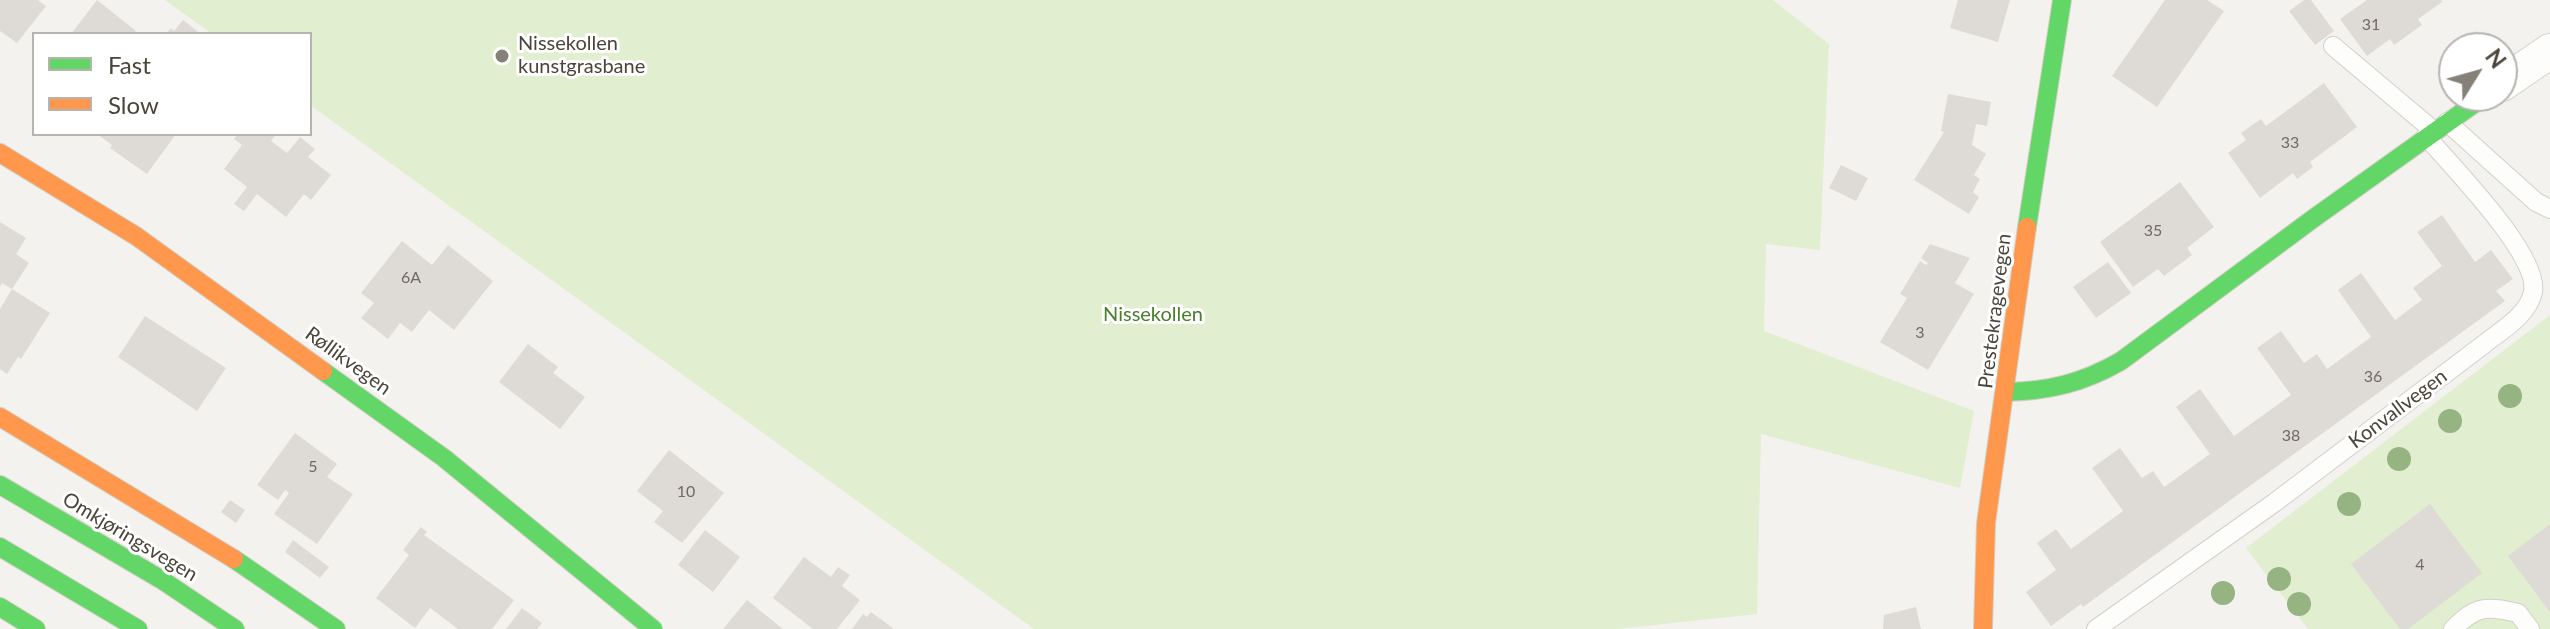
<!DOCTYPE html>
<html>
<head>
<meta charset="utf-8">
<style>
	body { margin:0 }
	#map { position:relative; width:2550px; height:629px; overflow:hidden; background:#f4f2ee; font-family:Lato,sans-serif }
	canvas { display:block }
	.legend { position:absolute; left:32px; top:32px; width:280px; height:104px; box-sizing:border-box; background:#fff; border:2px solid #b7b4b0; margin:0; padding:10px 14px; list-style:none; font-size:24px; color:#4b4439 }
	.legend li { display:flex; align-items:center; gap:16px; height:40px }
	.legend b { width:40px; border:2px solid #b7b4b0 }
	.north { position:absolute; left:2438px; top:32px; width:80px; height:80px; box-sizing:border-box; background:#fff; border:2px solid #b7b4b0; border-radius:50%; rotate:53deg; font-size:22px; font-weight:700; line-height:32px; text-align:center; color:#4b4439 }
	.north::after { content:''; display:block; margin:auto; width:28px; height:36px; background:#868178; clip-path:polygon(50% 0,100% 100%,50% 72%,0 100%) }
</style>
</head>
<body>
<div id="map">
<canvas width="2550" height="629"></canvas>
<ul class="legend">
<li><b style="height:10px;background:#63d668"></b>Fast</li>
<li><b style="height:10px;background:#ff974d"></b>Slow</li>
</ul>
<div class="north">N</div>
</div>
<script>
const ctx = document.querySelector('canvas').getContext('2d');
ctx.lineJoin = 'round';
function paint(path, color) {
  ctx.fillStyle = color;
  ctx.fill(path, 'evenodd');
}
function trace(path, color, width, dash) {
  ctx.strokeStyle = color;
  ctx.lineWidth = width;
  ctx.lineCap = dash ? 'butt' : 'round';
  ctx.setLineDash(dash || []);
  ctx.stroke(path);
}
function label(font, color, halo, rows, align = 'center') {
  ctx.font = font + ' Lato,sans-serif';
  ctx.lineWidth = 6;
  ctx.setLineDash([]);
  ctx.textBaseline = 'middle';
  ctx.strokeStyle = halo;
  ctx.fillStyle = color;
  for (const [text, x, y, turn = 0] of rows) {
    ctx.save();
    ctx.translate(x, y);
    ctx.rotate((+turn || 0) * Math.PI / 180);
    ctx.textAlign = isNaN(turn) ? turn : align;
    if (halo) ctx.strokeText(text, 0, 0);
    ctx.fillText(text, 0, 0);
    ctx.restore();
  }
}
const green = new Path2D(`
	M165,0h1608l56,44 -9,206 -54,-6 -2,87 210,80 -14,77 -199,-54 -4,180 -140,15h-583l-724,-524v-71h-98z
	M2550,315v314h-242l-62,-81z`);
const building = new Path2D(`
	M0,0h38l8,6 -29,37 -17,-12z
	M97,0l39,31 -3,3h-62z
	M1958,0h52l-12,42 -48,-14z
	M2165,0h42l17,11 -67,96 -45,-31z
	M2304,0h7l23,31 -19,14 -26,-34z
	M2367,0h74l1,2 -24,17 4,6 -28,20 -4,-6 -23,17 -27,-37z
	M183,20l18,14h-35l5,-6 3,3z
	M2324,83l33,44 -47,35 3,5 -16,12 -4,-6 -33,25 -32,-45 18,-13 -5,-7 20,-14 5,7z
	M1948,94l43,8 -4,24 -11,-2 -4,21 14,9 -12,21 6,4 -7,13 6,5 -10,17 -55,-34 30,-48 -3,-1z
	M97,134h79l-29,40 -37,-26 2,-3z
	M238,134h38l-5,7 16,12 13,-16 15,12 -7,8 23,18 -20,25 -7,-6 -18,23 -29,-23 -13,17 -10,-7 13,-17 -23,-18 18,-24 -8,-6z
	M1841,165l27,13 -12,23 -27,-13z
	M2180,182l34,45 -27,21 5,7 -28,21 -6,-7 -25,18 -33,-45z
	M2442,215l33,47 16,-12 22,29 -17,12 9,10 -422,306 -2,-3 -30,22 -25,-34 30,-22 -19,-27 19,-14 15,20 52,-38 -31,-43 28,-20 22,30 11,-7 11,16 46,-33 -34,-47 24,-18 34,47 57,-41 -34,-47 24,-17 23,32 13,-9 10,15 44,-32 -33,-47 23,-17 34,47 20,-15 7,-5 -9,-12 29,-22 -25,-34z
	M0,222l26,16 -10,16 13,9 -17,26 -10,-6 -2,4z
	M402,241l30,24 16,-20 45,36 -39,49 -25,-20 -17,22 -12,-9 -12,16 -27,-21 13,-15 -13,-10z
	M1930,244l40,14 -15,25 19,11 -46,76 -48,-28 27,-44 -7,-4 20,-33 6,4 2,-2 -7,-5z
	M2108,262l23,31 -35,25 -23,-31z
	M12,289l38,24 -29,46 -3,-2 -11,17 -7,-5v-60z
	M145,316l81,52 -29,43 -79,-54z
	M528,344l30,23 -5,6 32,24 -25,32 -61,-47z
	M295,433l42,31 -10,13 26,17 -36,50 -43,-30 15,-21 -4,-3 -7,10 -21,-15z
	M669,450l55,43 -42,50 -28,-21 9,-11 -26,-20z
	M230,500l15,10 -9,13 -15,-11z
	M2430,504l52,69 -74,56h-8l-49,-65z
	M2550,524v88l-42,-56z
	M421,527l6,5 -3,3 90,65 -22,29h-34l-28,-21 -15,20 -39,-30 33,-43 -6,-5z
	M705,530l35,27 -27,35 -35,-27z
	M293,540l36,27 -9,11 -35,-26z
	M804,557l27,20 7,-10 12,8 -8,11 18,14 -23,29h-24l-40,-31z
	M747,600l36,29h-60z
	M1916,607l5,22h-38l1,-14z
	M522,608l20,15 -5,6h-31z
	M871,612l23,17h-42l11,-15 4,3z`);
const lane = new Path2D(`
	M2333,46l101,85
	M2447,122l89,80 14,7
	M2096,629l178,-126 209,-158c17,-14 45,-29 50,-53 7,-37 -82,-126 -107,-156
	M2453,629c23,-24 35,-23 65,-16l12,16`);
const street = new Path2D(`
	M2502,84l48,-33`);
const fast = new Path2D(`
	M2027,227l35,-227
	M323,371l121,87 209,171
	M2006,392c43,-1 77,-9 115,-31l193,-143 171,-122
	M0,485l162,95 73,49
	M0,547l138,82
	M234,559l102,70
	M0,607l36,22`);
const slow = new Path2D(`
	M0,153l136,83 187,135
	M0,417l234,142
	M1983,629l3,-106 41,-296`);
const trees = [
	[2510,396],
	[2450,421],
	[2399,459],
	[2349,504],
	[2279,579],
	[2223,593],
	[2299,604]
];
const markers = [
	[502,56,8,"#868178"]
];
const numberNames = [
	["31",2371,25],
	["33",2290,143],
	["35",2153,231],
	["6A",411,278],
	["3",1920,333],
	["36",2373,377],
	["38",2291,436],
	["5",313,467],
	["10",686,492],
	["4",2420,565]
];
const poiNames = [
	["Nissekollen",518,44],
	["kunstgrasbane",518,67]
];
const streetNames = [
	["Prestekragevegen",1995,311,-83],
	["Røllikvegen",348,361,36],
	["Konvallvegen",2398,409,-37],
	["Omkjøringsvegen",130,537,31]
];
const parkNames = [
	["Nissekollen",1153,315]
];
paint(green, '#e1eecf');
paint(building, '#dedbd6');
trace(lane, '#d2d0cb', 20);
trace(street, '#d2d0cb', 36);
trace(fast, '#d3cfc5', 20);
trace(slow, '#d3cfc5', 20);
trace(lane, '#fdfdfc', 18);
trace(street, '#fdfdfc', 34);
trace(fast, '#63d668', 18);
trace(slow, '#ff974d', 18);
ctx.fillStyle = '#96b382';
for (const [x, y] of trees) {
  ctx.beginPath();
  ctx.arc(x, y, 12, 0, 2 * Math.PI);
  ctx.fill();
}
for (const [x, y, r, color] of markers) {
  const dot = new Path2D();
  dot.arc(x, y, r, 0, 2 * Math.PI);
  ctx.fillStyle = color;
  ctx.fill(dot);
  trace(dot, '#fff', 3);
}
label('16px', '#706a61', null, numberNames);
label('20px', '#4b4439', '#fff', poiNames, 'left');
label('20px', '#4b4439', '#fff', streetNames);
label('20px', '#4a7f2a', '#fff', parkNames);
</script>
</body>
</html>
